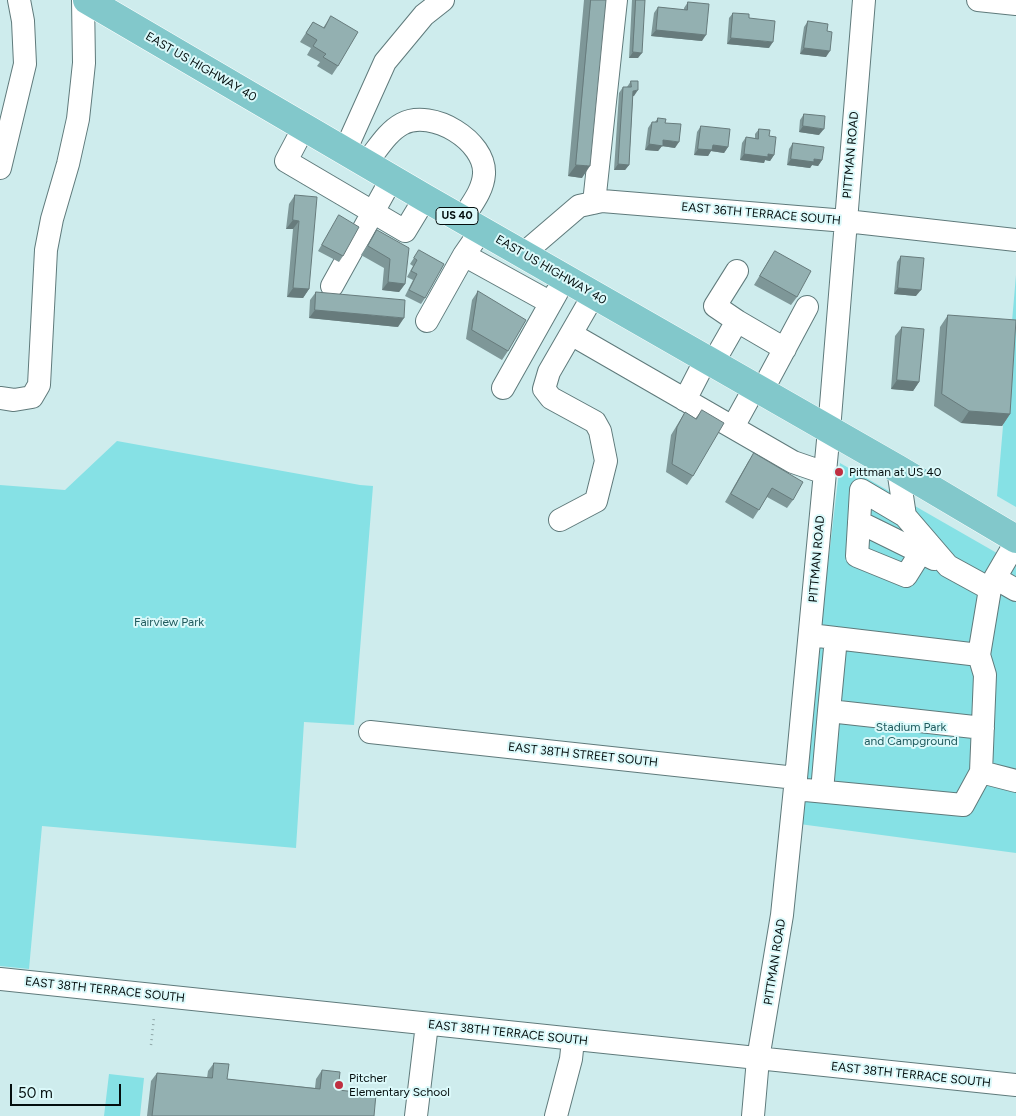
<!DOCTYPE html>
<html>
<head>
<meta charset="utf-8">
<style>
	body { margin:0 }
	#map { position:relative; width:1016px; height:1116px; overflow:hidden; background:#ceeced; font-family:Figtree,sans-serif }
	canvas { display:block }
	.scale { position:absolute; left:10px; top:1084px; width:111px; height:22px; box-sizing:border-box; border:2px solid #040e0e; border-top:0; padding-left:6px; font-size:15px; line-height:18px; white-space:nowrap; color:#040e0e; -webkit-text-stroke:4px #dbf9fa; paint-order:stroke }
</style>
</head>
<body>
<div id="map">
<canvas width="1016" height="1116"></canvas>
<div class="scale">50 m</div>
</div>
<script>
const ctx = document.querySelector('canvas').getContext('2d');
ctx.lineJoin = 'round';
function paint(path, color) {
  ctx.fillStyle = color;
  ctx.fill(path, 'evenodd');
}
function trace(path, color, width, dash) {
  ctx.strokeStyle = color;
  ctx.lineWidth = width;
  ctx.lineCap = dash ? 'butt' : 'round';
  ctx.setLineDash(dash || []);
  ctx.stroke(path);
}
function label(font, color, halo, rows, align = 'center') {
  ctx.font = font + ' Figtree,sans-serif';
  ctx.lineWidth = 4;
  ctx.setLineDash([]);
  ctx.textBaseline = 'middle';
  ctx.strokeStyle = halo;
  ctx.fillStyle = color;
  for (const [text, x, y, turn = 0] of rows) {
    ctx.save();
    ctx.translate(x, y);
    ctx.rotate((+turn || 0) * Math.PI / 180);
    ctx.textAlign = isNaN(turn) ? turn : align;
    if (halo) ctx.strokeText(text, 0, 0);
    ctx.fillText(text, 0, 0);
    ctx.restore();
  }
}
const green = new Path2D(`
	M1016,275v232l-19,-11z
	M117,441l243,44 13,1 -19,239 -50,-3 -8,126 -254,-22 -13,143 -29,-3v-481l65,5z
	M840,463l176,101v289l-224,-30 29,-200z
	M109,1074l35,4 -4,38h-36z`);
const path = new Path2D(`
	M151,1045l3,-28`);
const minor = new Path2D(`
	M978,0l38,4
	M304,127l-18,34 119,70 20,-33
	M345,151l40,-89 39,-47 19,-15
	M366,163c11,-13 21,-31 36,-39 30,-16 84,17 82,50 -1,17 -13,31 -21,44
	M0,168l25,-104 -2,-43 -4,-21
	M594,203l22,-203
	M482,229l-18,26 87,48
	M523,254l56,-48 23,-5 244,20 170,19
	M737,271l-22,35 22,15
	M332,286l60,-108
	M427,321l37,-66
	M571,334l222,128 32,11
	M713,363l24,-42 48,28
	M503,388l54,-96
	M762,391l45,-84
	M0,398l14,2 18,-3 7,-12 7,-135 6,-31 16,-55 10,-45 4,-37 2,-19 -1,-63
	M685,400l21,-41
	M733,427l22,-40
	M905,516l-44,-26 -4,66 49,20 15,-24
	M560,520l36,-19 10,-40 -6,-30 -5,-9 -44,-24 -7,-9 5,-17 45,-78
	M859,522l75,37
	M1016,542l-21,36 21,12
	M810,635l169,20 11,-66 -42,-23 -43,-50 -7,-47
	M836,638l-7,73 154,17
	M979,655l6,20 -4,97
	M370,732l426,46
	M795,789l168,16 18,-33 35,9
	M822,791l7,-80
	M0,979l1016,106
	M416,1116l11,-92
	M556,1116l15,-57 2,-19
	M753,1116l5,-57 24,-144 14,-137 33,-348 35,-430`);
const major = new Path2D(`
	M87,0l338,198 473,271 118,70`);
const wall = new Path2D(`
	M584,0h22l-24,178 -14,-2z
	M632,0h13l-7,58h-9z
	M688,2l14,39 -51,-5 3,-23 4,-6 26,3v-2z
	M733,13l36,35 -42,-4 2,-26z
	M331,16l7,50 -6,9 -15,-9 3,-4 -13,-7 4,-7 -11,-6 13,-20 10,6z
	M808,21l19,10 -1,26 -26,-3 4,-27z
	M631,81l3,15h-1l-4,69 -4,5h-11l5,-77 4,-6h4z
	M804,114l15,21 -20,-3 1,-12z
	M658,118l7,5 10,25 -13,-2 -4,5 -13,-1 3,-22 4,-6h3z
	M701,126l27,21 -4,6 -13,-2 -3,5 -14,-1 3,-23z
	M759,129l10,7 5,19 -4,6 -5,-1 -1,3 -24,-3 2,-17 4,-6 9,1v-4z
	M793,143l29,17 -4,6 -6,-1 -2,3 -23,-3 2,-16z
	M295,195l14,94 -6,9 -16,-1 6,-68h-7l3,-25z
	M339,215l4,41 -4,6 -21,-11z
	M377,230l28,54 -6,8 -17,-2 2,-22 -23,-13 10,-16z
	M419,250l6,48 -4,6 -16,-8 8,-16 -6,-3 6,-11 -3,-2z
	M775,251l22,46 -6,8 -37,-20 15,-25z
	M901,256l15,40 -22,-2 3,-32z
	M478,291l30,60 -6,9 -36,-21 6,-39z
	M316,292l82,35 -89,-9 1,-18z
	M948,315l62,99 -8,12 -41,-3 -27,-17 6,-79z
	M902,327l17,55 -6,9 -22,-2 4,-53z
	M702,410l-9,66 -6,9 -21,-13 5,-37 14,-23 10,7z
	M754,453l39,47 -6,8 -20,-11 -14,22 -28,-17 23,-40z
	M214,1063l13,16 88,9 1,-9 6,-9 16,20 36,26h-227l4,-35 6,-8 50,5 1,-7z`);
const shadedWall = new Path2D(`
	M656,30l50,5 -4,6 -51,-5z
	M731,38l42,4 -4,6 -42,-4z
	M804,48l26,3 -4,6 -26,-3z
	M633,52l9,1 -4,5h-9z
	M638,90l-4,6 -5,1 4,-6z
	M803,126l21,3 -5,6 -20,-3z
	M663,140l16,2 -4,6 -13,-2 -4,5 -13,-1 4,-6z
	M713,145l15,2 -4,6 -13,-2 -3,5 -14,-1 4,-6z
	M744,154h24l6,1 -4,6 -5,-1 -1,3 -24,-3z
	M791,159h23l8,1 -4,6 -6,-1 -2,3 -23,-3z
	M618,164l11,1 -4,5h-11z
	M576,165l14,1 -8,12 -14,-2z
	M293,220l6,1 -6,8h-7z
	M388,282l17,2 -6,8 -17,-2z
	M293,288l16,1 -6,9 -16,-1z
	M898,288l23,2 -5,6 -22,-2z
	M315,310l89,8 -6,9 -89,-9z
	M897,380l22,2 -6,9 -22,-2z
	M969,411l41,3 -8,12 -41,-3z`);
const building = new Path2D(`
	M591,0h15l-16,166 -14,-1z
	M636,0h9l-3,53 -9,-1z
	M688,2l21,2 -3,31 -50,-5 2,-23 29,3z
	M733,13l16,1v4l26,3 -2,21 -42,-4z
	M331,16l27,16 -20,34 -15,-9 3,-3 -13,-8 4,-6 -11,-7 7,-11 11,6z
	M808,21l20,3 -1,7 5,1 -2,19 -26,-3z
	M631,81h7v9l-5,1 -4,74 -11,-1 5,-77h8z
	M804,114l21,2 -1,13 -21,-3z
	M658,118l8,1 -1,4 16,1 -2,18 -16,-2v6l-14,-2 3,-22h5z
	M701,126l29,3 -2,18 -15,-2 -1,5 -14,-1z
	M759,129l11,1 -1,6 7,1 -2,18 -6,-1v3l-24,-3 2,-17 12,2z
	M793,143l31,4 -2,13 -8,-1v3l-23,-3z
	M295,195l22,2 -8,92 -16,-1 6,-67 -6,-1z
	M339,215l20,12 -16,29 -21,-11z
	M377,230l32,18 -4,36 -17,-2 2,-23 -22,-13z
	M419,250l25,14 -19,34 -16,-8 8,-16 -6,-3 6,-11 -3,-2z
	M775,251l36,20 -14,26 -37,-21z
	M901,256l23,2 -3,32 -23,-2z
	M478,291l48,29 -18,31 -36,-21z
	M316,292l89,8 -1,18 -89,-8z
	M948,315l68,5 -6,94 -41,-3 -27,-17z
	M902,327l22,2 -5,53 -22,-2z
	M702,410l22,13 -31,53 -21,-12 5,-37 8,-15 11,7z
	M754,453l49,29 -10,18 -21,-12 -13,22 -28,-16z
	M214,1063l15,1 -2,15 93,10 2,-19 18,2 -2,18 38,4 -2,22h-222l5,-43 55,5z`);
const markers = [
	[839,472,5,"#bf2f41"],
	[339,1085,5,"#bf2f41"]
];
const shields = [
	[457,216,42]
];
const shieldNames = [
	["US 40",457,216]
];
const streetNames = [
	["EAST US HIGHWAY 40",201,67,30],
	["PITTMAN ROAD",851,155,-85],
	["EAST 36TH TERRACE SOUTH",761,214,5],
	["EAST US HIGHWAY 40",551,270,30],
	["PITTMAN ROAD",817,559,-85],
	["EAST 38TH STREET SOUTH",583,755,6],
	["PITTMAN ROAD",775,962,-81],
	["EAST 38TH TERRACE SOUTH",105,990,6],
	["EAST 38TH TERRACE SOUTH",508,1033,6],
	["EAST 38TH TERRACE SOUTH",911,1075,6]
];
const poiNames = [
	["Pittman at US 40",849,472],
	["Pitcher",349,1078],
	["Elementary School",349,1092]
];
const parkNames = [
	["Fairview Park",169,622],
	["Stadium Park",911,727],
	["and Campground",911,741]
];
paint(green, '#86e1e5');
trace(minor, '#5f7a7b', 24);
trace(major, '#fff', 29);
trace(path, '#8fa7a8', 2.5, [1, 4]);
trace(minor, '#fff', 22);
trace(major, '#82c8cb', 28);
paint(wall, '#7e9798');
paint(shadedWall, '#677b7c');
paint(building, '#93b0b1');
trace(building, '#677b7c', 1);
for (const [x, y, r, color] of markers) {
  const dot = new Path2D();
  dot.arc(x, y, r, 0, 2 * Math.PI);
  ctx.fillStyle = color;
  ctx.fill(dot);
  trace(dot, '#dbf9fa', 2);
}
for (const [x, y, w] of shields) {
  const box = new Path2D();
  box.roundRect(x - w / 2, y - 8.5, w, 17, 4);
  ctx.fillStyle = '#dbf9fa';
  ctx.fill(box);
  trace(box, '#040e0e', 1);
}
label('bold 11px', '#040e0e', null, shieldNames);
label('12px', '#040e0e', '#dbf9fa', streetNames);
label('12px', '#040e0e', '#dbf9fa', poiNames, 'left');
label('12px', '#205b5e', '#dbf9fa', parkNames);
</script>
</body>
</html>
